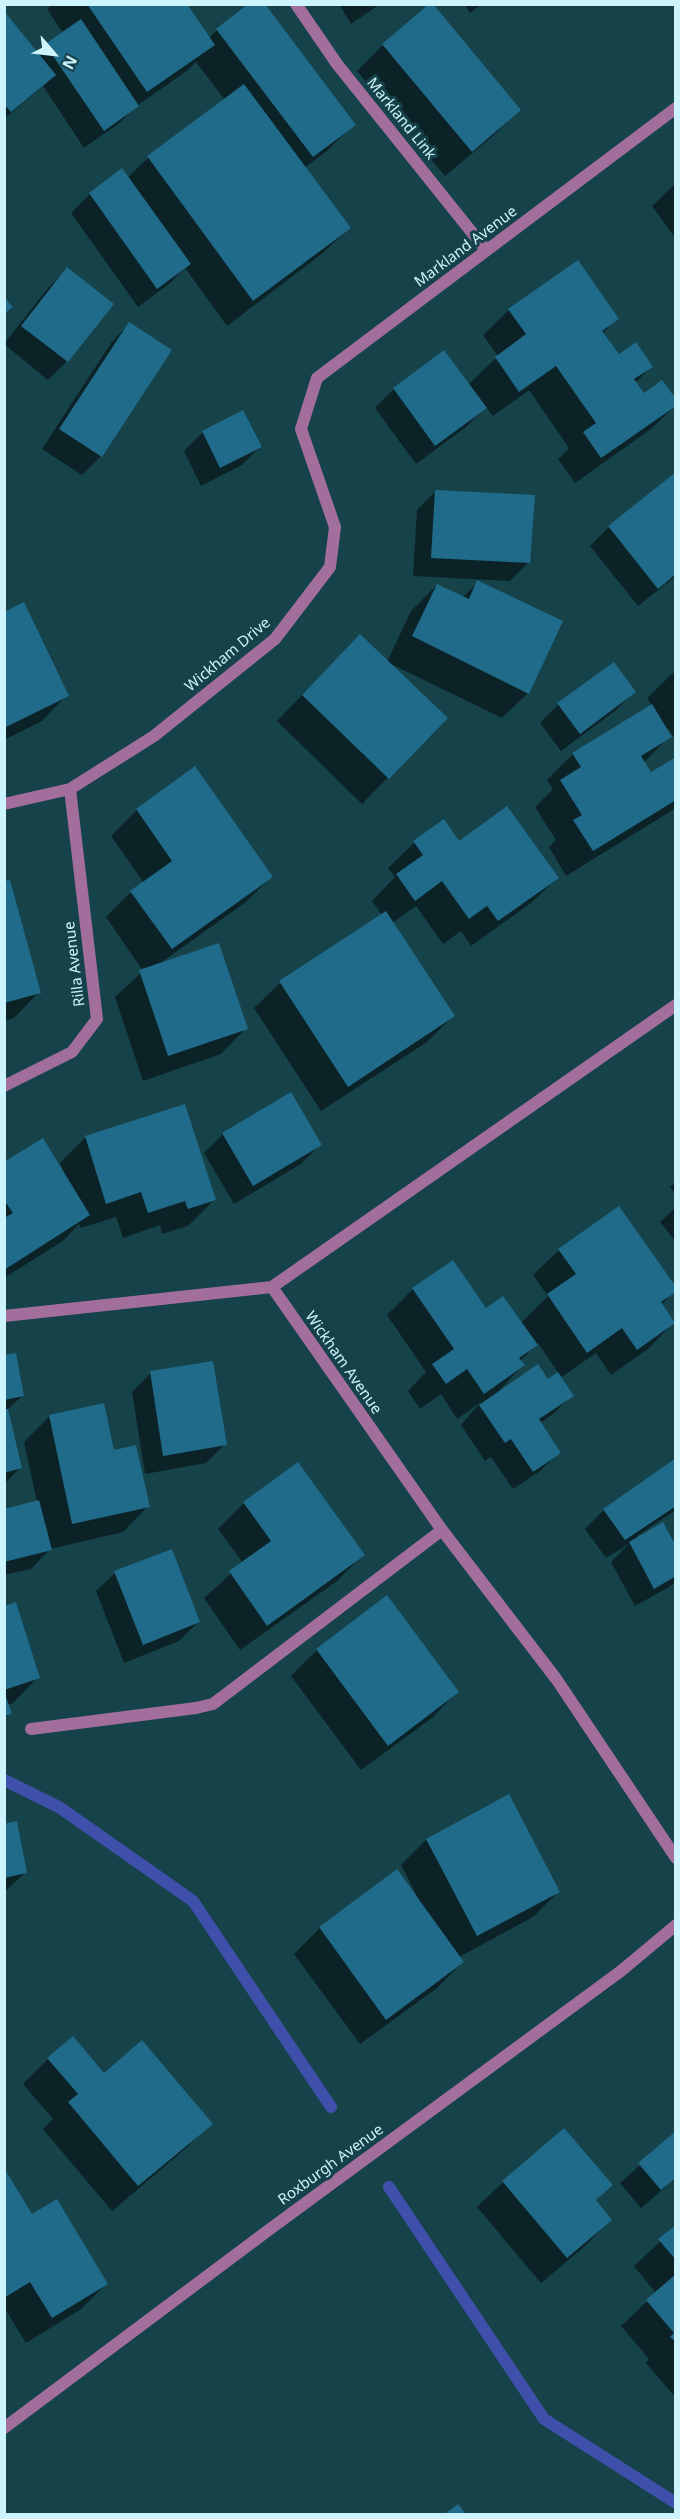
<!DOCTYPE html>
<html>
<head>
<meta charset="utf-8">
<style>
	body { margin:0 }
	#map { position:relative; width:680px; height:2519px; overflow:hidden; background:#16424a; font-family:"Noto Sans",sans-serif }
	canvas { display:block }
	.frame { position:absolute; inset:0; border:6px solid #cdf4fc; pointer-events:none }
	.north { position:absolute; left:24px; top:24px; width:60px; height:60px; -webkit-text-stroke:4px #16424a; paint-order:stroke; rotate:118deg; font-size:16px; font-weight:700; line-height:24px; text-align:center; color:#cdf4fc }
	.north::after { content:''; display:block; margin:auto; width:21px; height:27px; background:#cdf4fc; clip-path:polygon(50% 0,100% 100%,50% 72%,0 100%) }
</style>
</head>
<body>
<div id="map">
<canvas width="680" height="2519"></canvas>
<div class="frame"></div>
<div class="north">N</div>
</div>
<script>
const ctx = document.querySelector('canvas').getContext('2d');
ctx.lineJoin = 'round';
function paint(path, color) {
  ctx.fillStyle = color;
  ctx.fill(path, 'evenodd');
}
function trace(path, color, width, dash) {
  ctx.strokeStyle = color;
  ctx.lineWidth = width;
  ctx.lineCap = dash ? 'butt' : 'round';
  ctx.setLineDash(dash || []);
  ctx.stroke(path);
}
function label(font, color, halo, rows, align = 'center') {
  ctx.font = font + ' "Noto Sans",sans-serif';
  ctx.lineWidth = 6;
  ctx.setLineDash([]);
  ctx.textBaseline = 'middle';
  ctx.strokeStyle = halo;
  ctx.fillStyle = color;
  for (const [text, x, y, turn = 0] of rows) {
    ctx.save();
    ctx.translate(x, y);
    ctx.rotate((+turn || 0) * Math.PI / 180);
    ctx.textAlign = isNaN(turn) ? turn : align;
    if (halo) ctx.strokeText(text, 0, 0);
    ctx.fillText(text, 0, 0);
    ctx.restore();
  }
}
const shadow = new Path2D(`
	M52,4h134l23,34 8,-8 137,94 -26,26 -24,18 45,60 -26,25 -96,73 -42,-58 -15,15 -32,24 -67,-94 19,-19 32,-24 5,8 21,-20 77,-58 -29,-38 -8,8 -50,35 -20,19 -34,24 -41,-62 -39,33v-105l33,40 26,-21 -16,-24z
	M339,4h41l-29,20z
	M431,4l88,106 -25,25 -49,41 -88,-105 26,-26z
	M464,4h18l-12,9z
	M676,183v56l-24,-33z
	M67,269v92l-19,19 -44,-36 44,-56z
	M509,310l108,8 -15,16 16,23 33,10 -16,16 9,12 32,10 -25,24 -76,54 -17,-24 11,-11 -40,-58 -36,26 -7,-9 -20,20 -50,37 -41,-56 19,-19 74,-4 30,-29 -15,-21z
	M129,324l-28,132 -19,19 -40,-26 69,-106z
	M203,432l58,14 -19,19 -41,21 -17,-35z
	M676,474v102l-38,30 -48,-60 19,-19z
	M436,491l93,71 -19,19 -97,-5 4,-66z
	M478,582l50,111 -26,25 -111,-54 55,54 -84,86 -85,-83 58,-60 52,1 24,-51 26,-26 26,12z
	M4,613l63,82 -25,26 -38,19z
	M676,670v70l-8,-11 -2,1 4,6 -27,27 7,11 26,-16v50l-110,68 -17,-29 7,-7 -21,-33 18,-18 -6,-9 26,-26 79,-48 -5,-8z
	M634,692l-18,18 -55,41 -21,-28 18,-18z
	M195,768l76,109 -25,25 -87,62 87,64 -25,26 -78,27 -28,-84 28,-26 -37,-54 25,-25 13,-9 -33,-47 26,-26z
	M444,821l15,22 98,35 -26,25 -60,43 -10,-15 -18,13 -27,-38 -24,17 61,93 -26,26 -106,69 -67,-103 26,-25 102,-68 -10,-14 23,-24 -7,-9 26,-25z
	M4,883l35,109 -25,26 -10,3z
	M223,1134l97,11 -19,19 -67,40 -30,-51z
	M86,1137l128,63 -26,26 -26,8 -2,-9 -37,13 -7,-21 -35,11 -2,-4 -16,17 -59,37v-115l59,8 -3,-8z
	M676,1181v14l-6,-8z
	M676,1207v35l-16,-20z
	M559,1250l117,40 -15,15 12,18 -25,26 -37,26 -15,-22 -36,25 12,17 -19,19 -13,9 19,29 -19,19 -27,18 -22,-32 -6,4 -24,-36 20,-23 -24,17 -16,-25 -21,15 -12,-18 18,-19 -39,-57 26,-26 73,21 35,13 27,-27 -15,-21zM538,1343l21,31 -12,7 -53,15 29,-31 -3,-4z
	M4,1356l18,40 -16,15 14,57 -16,16z
	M151,1373l74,71 -19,19 -61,11 -13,-82z
	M50,1416l63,36 35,54 -25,26 -73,17 -19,20 -27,6v-65l33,-8 -13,-60z
	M676,1460v50l-39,26 1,2 38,3v40l-7,6 -34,19 -24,-44 18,-18 -23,14 -21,-29 19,-19z
	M244,1503l119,52 -26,26 -97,69 -36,-52 39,-35 -25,-34z
	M115,1573l83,49 -19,19 -55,22 -28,-72z
	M386,1597l71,95 -25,26 -71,52 -70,-94 26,-26z
	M4,1608l34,69 -25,26 -6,2 3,8 -6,6z
	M4,1825l22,47 -22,20z
	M426,1840l132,52 -25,25 -74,40 4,5 -26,26 -77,56 -66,-90 26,-26 96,-34 -15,-29z
	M48,2059l56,16 107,48 -26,26 -73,62 -69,-82 10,-10 -30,-35z
	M564,2130l47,55 -16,16 15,19 -25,26 -44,37 -64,-76 26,-25z
	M676,2133v45l-35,30 -21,-25z
	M4,2170l28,46 75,67 -26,26 -55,34 -22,-36z
	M676,2227v171l-30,-35 3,-4 -28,-33 35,-33 -22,-27z`);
const stream = new Path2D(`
	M4,1780l55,27 134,94 138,206
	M389,2187l155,232 132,84`);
const building = new Path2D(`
	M87,4h100l28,41 -68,47z
	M248,4h17l91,121 -43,32 -97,-128z
	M429,4h4l88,106 -49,42 -90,-108z
	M4,11l52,64 -45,37 -7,-8z
	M81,19l58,87 -35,25 -59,-87z
	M244,84l107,144 -98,73 -106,-145z
	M122,168l69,96 -34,25 -68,-96z
	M578,260l41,59 -17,12 17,23 17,-12 17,25 -19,12 10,14 18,-13 14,19v7l-75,52 -18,-26 13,-9 -40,-57 -37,26 -24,-35 31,-23 -18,-25z
	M67,267l47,37 -46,58 -47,-36z
	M4,297l9,10 -9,7z
	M129,322l43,28 -70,107 -43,-28z
	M444,350l43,58 -52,38 -42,-58z
	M243,410l19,37 -42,21 -18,-37z
	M676,472v102l-18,15 -50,-63z
	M435,490l100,5 -5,68 -99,-5z
	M477,580l86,41 -34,73 -117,-58 25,-52 32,15z
	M24,602l45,94 -63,31 -2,-4v-111z
	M360,634l88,84 -59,61 -87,-84z
	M614,662l22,30 -56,42 -23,-31z
	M652,704l20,33 -31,19 10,16 25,-15v43l-83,51 -20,-31 9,-5 -22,-35 21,-13 -9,-14z
	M195,766l78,111 -101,72 -42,-58 42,-30 -36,-52z
	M507,806l52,72 -61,43 -11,-15 -18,13 -27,-38 -27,20 -19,-27 27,-19 -10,-14 31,-22 15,22z
	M10,880l31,113 -37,10v-122z
	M386,911l69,105 -107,71 -69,-106z
	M219,943l29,86 -80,27 -29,-86z
	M291,1092l31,53 -69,41 -31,-53z
	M185,1104l31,96 -28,9 -3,-8 -37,12 -7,-21 -35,12 -21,-68z
	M43,1138l47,77 -86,55v-52l9,-5 -9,-13v-38z
	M619,1206l57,81v5l-15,10 14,21 -38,27 -15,-22 -35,25 -40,-59 29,-20 -18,-25z
	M453,1260l33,48 17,-12 35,49 -19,13 6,7 -41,29 -17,-25 -21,15 -14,-20 22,-15 -42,-61z
	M16,1353l8,43 -20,4v-45z
	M213,1361l14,84 -64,11 -13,-85z
	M538,1364l10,15 10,-7 16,24 -35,23 22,34 -28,19 -22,-33 -6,4 -26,-38z
	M104,1403l10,47 22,-5 14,62 -78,17 -23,-109z
	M8,1409l14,59 -18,5v-63z
	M676,1458v48l-51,34 -22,-31z
	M298,1462l67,93 -98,71 -38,-55 42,-30 -28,-39z
	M39,1500l13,50 -48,12v-53z
	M663,1522l10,19 3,-1v36l-22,13 -25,-47z
	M172,1549l28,73 -57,23 -29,-74z
	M387,1595l72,97 -71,54 -72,-97z
	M16,1602l24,76 -36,12v-84z
	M4,1692l8,22 -8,2z
	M509,1794l51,98 -83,44 -51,-97z
	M17,1821l10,52 -23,5v-54z
	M397,1869l67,93 -78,58 -67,-93z
	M73,2036l31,37 38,-33 71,84 -75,62 -70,-84 10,-8 -31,-36z
	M564,2128l49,57 -17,15 16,20 -45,38 -65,-77z
	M676,2131v47l-15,12 -23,-27z
	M4,2168l28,46 25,-15 51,85 -56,34 -22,-36 -26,16z
	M676,2225v35l-18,-21z
	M676,2274v68l-6,-5 4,-4 -28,-33z
	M458,2504l8,10h-21z`);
const minor = new Path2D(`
	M296,4l41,60 149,186
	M4,804l66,-15 84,-53 121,-97 55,-72 5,-40 -34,-98 16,-51 359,-270
	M4,1086l68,-34 25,-33 -27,-230
	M272,1287l170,243 115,150 119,178
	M4,1316l268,-29 404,-282
	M31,1729l165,-21 17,-4 229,-174
	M4,2428l262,-196 355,-261 55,-46`);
const streetNames = [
	["Markland Link",401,119,51],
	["Markland Avenue",466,247,-37],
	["Wickham Drive",228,655,-40],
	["Rilla Avenue",75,964,-97],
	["Wickham Avenue",343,1363,55],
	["Roxburgh Avenue",331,2165,-36]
];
paint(shadow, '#0007');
trace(stream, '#3e50aa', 12);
paint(building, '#206a8a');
trace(minor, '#a26e9c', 12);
label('15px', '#cdf4fc', '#16424a', streetNames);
</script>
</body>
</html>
